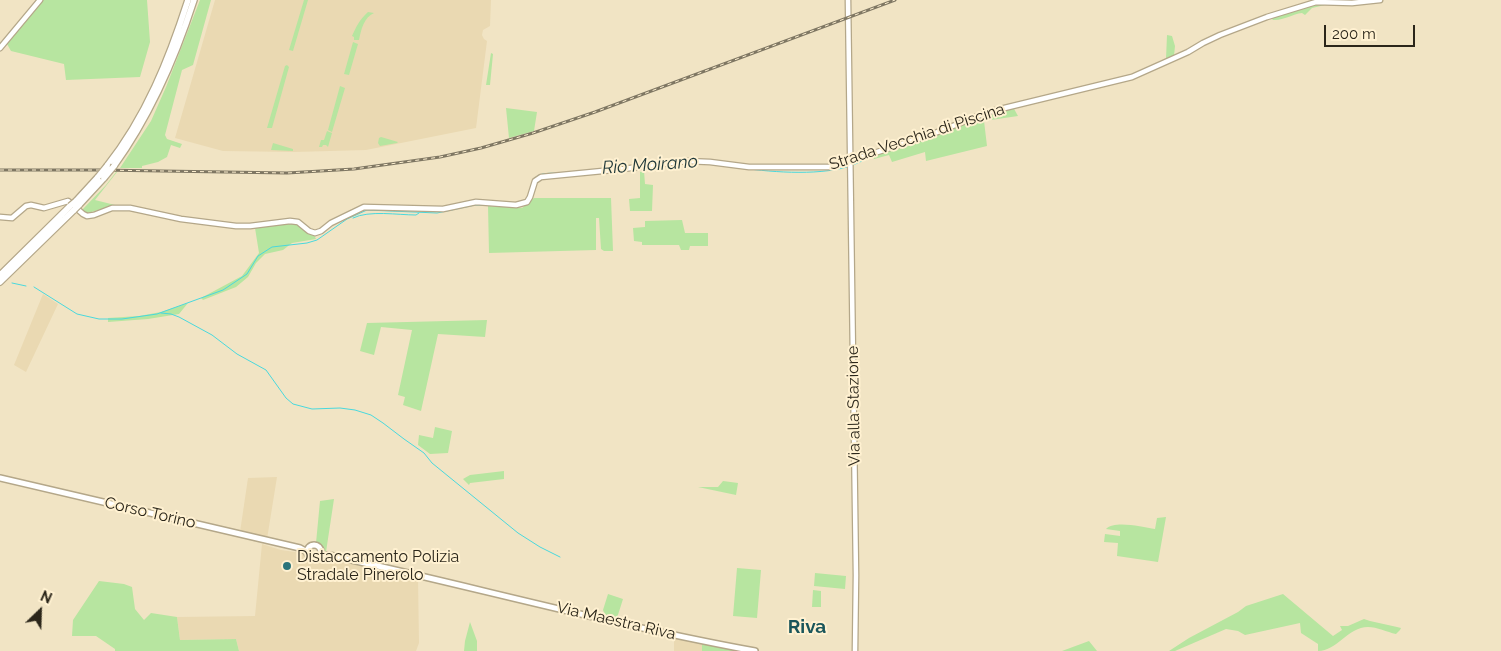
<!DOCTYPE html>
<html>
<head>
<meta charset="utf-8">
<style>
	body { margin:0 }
	#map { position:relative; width:1501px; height:651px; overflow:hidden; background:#f1e4c4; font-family:Raleway,sans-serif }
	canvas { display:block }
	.north { position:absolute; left:15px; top:586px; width:50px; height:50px; -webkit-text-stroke:4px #fff1d1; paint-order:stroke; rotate:24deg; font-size:14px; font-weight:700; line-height:20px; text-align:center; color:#2b261a }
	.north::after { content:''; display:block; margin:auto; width:18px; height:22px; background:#2b261a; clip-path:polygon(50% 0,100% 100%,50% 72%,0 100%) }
	.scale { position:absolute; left:1324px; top:25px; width:91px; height:22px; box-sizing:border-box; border:2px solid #2b261a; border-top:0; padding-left:6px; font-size:15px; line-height:18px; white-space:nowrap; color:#2b261a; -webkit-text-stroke:4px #fff1d1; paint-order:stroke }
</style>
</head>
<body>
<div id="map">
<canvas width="1501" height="651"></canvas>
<div class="north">N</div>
<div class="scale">200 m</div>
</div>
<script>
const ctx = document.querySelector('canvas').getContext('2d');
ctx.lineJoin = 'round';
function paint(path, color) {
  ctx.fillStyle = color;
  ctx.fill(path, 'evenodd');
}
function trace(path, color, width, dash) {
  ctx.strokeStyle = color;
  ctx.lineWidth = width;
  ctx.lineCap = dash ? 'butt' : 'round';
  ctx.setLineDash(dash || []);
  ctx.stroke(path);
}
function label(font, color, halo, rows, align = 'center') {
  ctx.font = font + ' Raleway,sans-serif';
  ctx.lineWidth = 4;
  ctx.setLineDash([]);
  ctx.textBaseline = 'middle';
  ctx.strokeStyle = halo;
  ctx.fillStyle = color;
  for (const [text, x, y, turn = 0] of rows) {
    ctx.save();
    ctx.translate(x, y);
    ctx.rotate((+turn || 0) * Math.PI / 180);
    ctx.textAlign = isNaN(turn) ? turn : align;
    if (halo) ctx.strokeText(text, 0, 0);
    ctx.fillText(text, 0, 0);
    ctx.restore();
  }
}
const built = new Path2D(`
	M215,0h276l-1,26 -7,4 -1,5 2,4 3,2 -11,87 -110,22 -72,2 -71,-1 -48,-13z
	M43,294l15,10 -32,68 -12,-7z
	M277,477l-10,62 -27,-7 8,-54z
	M262,544l19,6 21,3 5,7 9,2 10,-5 92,21 1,65 -3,8h-177l-3,-12 -56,1 -3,-23 78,-1z
	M674,637l28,6v8h-28z`);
const green = new Path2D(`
	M43,0h104l3,42 -10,35 -74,3 -2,-16 -53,-13 -4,-7 3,-4z
	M200,0h11l-18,65 -11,5 -17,65 2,4 15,5 -2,4 -9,-3 -4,12 -9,5 -16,4v2h-22l31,-47 15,-34z
	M304,0h4l-15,51 -4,-1z
	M1320,3l9,1 -17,4 -7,7 -3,-2c-10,1 -19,8 -29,7l-2,-2 42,-13z
	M368,12l6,1c-10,4 -13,17 -15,27h-5v-3l-2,-1c4,-9 8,-17 16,-24z
	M1167,35l5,1 3,10 -1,10 -8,3z
	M353,42l5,2 -9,31 -5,-1z
	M491,53l2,1 -3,31h-4z
	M287,65l2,2 -17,61h-5l18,-62z
	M340,86l5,2 -13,44 -4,-2z
	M1013,107l5,9 -34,5 3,25 -61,15 -1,-9 -33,10 -3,-7 -15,4 -2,-4 113,-41z
	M506,108l31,4 -3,19 -25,7z
	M327,131l5,2 -4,14 -2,-2h-3l-1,2h-3l2,-7h3z
	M381,137l17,5 -1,1 -17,3 -2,-3 1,-5z
	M273,143l20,6v2l-22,-1z
	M644,171l1,13 8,1 -1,26h-22l-1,-12 11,-1v-26z
	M116,172h1l-22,28 20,5 -27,8 -6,-3 24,-25z
	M534,198h77l2,53h-9l-3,-2 -2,-31h-3v32l-107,3 -1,-47 34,2z
	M682,220l3,13h23v13h-18l-1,4h-8l-2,-5h-37v-3l-8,-1 -1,-13 12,-1v-6z
	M289,222c9,1 24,8 27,17l-24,4 -9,7 -18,4 -9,9 -8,14 -12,10 -33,13 -2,-2 41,-22 17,-23 -4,-25z
	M188,303l-9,11 -31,5 -40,3v-4l31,-2 22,-4z
	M487,320l-2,17 -47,-3 -17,77 -18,-6 2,-8 -7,-2 14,-65 -31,-3 -7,28 -14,-4 7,-28z
	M435,427l17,4 -4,22 -18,1 -12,-9 1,-10 14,3z
	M504,471v8l-34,4 -1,2 -6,-6 7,-4z
	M723,481l15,2 -2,12 -38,-8h20z
	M334,499l-8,53 -5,-6 -5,-3 4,-42z
	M1166,517l-8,45 -41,-6 1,-13 -14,-1 1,-8 15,2v-5l-14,-2c9,-9 36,-2 49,0l2,-11z
	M737,568l24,2 -4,48 -24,-2z
	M815,573l31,3 -1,13 -31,-3z
	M99,581l25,3 8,3 3,22 9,11 7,-7 26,4 3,23 56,-1 3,12h-124v-2l-19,-13h-24l1,-16z
	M813,590l8,1v16h-9z
	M608,594l15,5 -6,19 -12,-3 -2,-5z
	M1283,594l50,42 9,-6 -2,-4h8l16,-7 6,2 27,6 4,1 -1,2 -4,4c-9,-2 -19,-7 -28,-7 -20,0 -31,24 -50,24v-7l-17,-11 -1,-10 -55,12 -7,-4 -12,-2 -51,22h-6l20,-13 49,-26 8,-6z
	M470,622l7,19v10h-13l1,-10z
	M1089,641l8,10h-35z
	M702,643l44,8h-44z`);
const stream = new Path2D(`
	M667,161l19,-2
	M853,165l9,-4
	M735,167c32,5 81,9 112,0
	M615,168l34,-4
	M533,180c6,-9 19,-6 29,-7
	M353,218c16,-8 45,-3 63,-3l3,-2
	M12,283l14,3
	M34,287l43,27 22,5h23l35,-5 66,-24 24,-16 11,-18 14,-9 35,-4 10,-3 30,-21 20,-9 70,3 38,-8h11
	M161,313l10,1 8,3 33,18 25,19 29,16 20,28 7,6 19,5 28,-1 15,2 16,5 12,8 21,16 20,14 8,10 86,70 22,14 20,10`);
const tertiary = new Path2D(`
	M848,0l8,575 -1,76
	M0,48l40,-48
	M0,217l12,1 14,-12 5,-1 13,3 24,-7 15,13 4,2 7,-1 18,-7h18l51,11 55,7h14l40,-5 8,1 11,9 6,2 6,-2 10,-8 33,-16 79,2 33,-7 40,3 11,-3 3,-5 5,-16 6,-4 82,-8 63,-8 24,1 39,5h82l99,-32 58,-23 144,-35 56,-25 15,-9 17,-8 47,-18 49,-15 36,1 28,-3`);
const secondary = new Path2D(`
	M0,478l300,70 7,4
	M307 552a7 7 0 1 1 14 0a7 7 0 1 1-14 0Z
	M320,555h9c142,31 283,70 426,96`);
const primary = new Path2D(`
	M107,166c39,-49 62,-107 81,-166
	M114,166c36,-50 61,-107 80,-166
	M76,201l22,-24
	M79,205l25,-27
	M0,275l70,-69
	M0,282l74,-72`);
const rail = new Path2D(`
	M0,170h100l187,3 67,-4 86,-12 41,-9 52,-15 62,-21 300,-112`);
const primaryBridge = new Path2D(`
	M98,177l9,-11
	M104,178l10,-12
	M70,206l6,-5
	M74,210l5,-5`);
const markers = [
	[287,566,5,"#2c757b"]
];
const streetNames = [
	["Strada Vecchia di Piscina",917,137,-18],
	["Via alla Stazione",854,406,-91],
	["Corso Torino",150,513,13],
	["Via Maestra Riva",616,621,13]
];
const poiNames = [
	["Distaccamento Polizia",297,557],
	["Stradale Pinerolo",297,575]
];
const waterNames = [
	["Rio Moirano",650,165,-4]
];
const quarterNames = [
	["Riva",807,627]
];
paint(built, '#ead9b2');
paint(green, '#b7e5a0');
trace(stream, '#49d8dd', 1);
trace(tertiary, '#b4a789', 7);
trace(secondary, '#b4a789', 8);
trace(primary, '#b4a789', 8);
trace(tertiary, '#fff', 4.5);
trace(secondary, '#fff', 5);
trace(primary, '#fff', 5.5);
trace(rail, '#7f7763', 3);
trace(rail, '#fff1d1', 1, [4]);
trace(primaryBridge, '#b4a789', 8, []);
trace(primaryBridge, '#fff', 5.5);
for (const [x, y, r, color] of markers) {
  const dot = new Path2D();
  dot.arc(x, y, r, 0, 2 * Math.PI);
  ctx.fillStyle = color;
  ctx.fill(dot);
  trace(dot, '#fff1d1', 2);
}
label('16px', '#2b261a', '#fff1d1', streetNames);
label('16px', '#2b261a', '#fff1d1', poiNames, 'left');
label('italic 18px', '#1f3738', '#fff1d1', waterNames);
label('bold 19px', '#1a555a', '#fff1d1', quarterNames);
</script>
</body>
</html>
